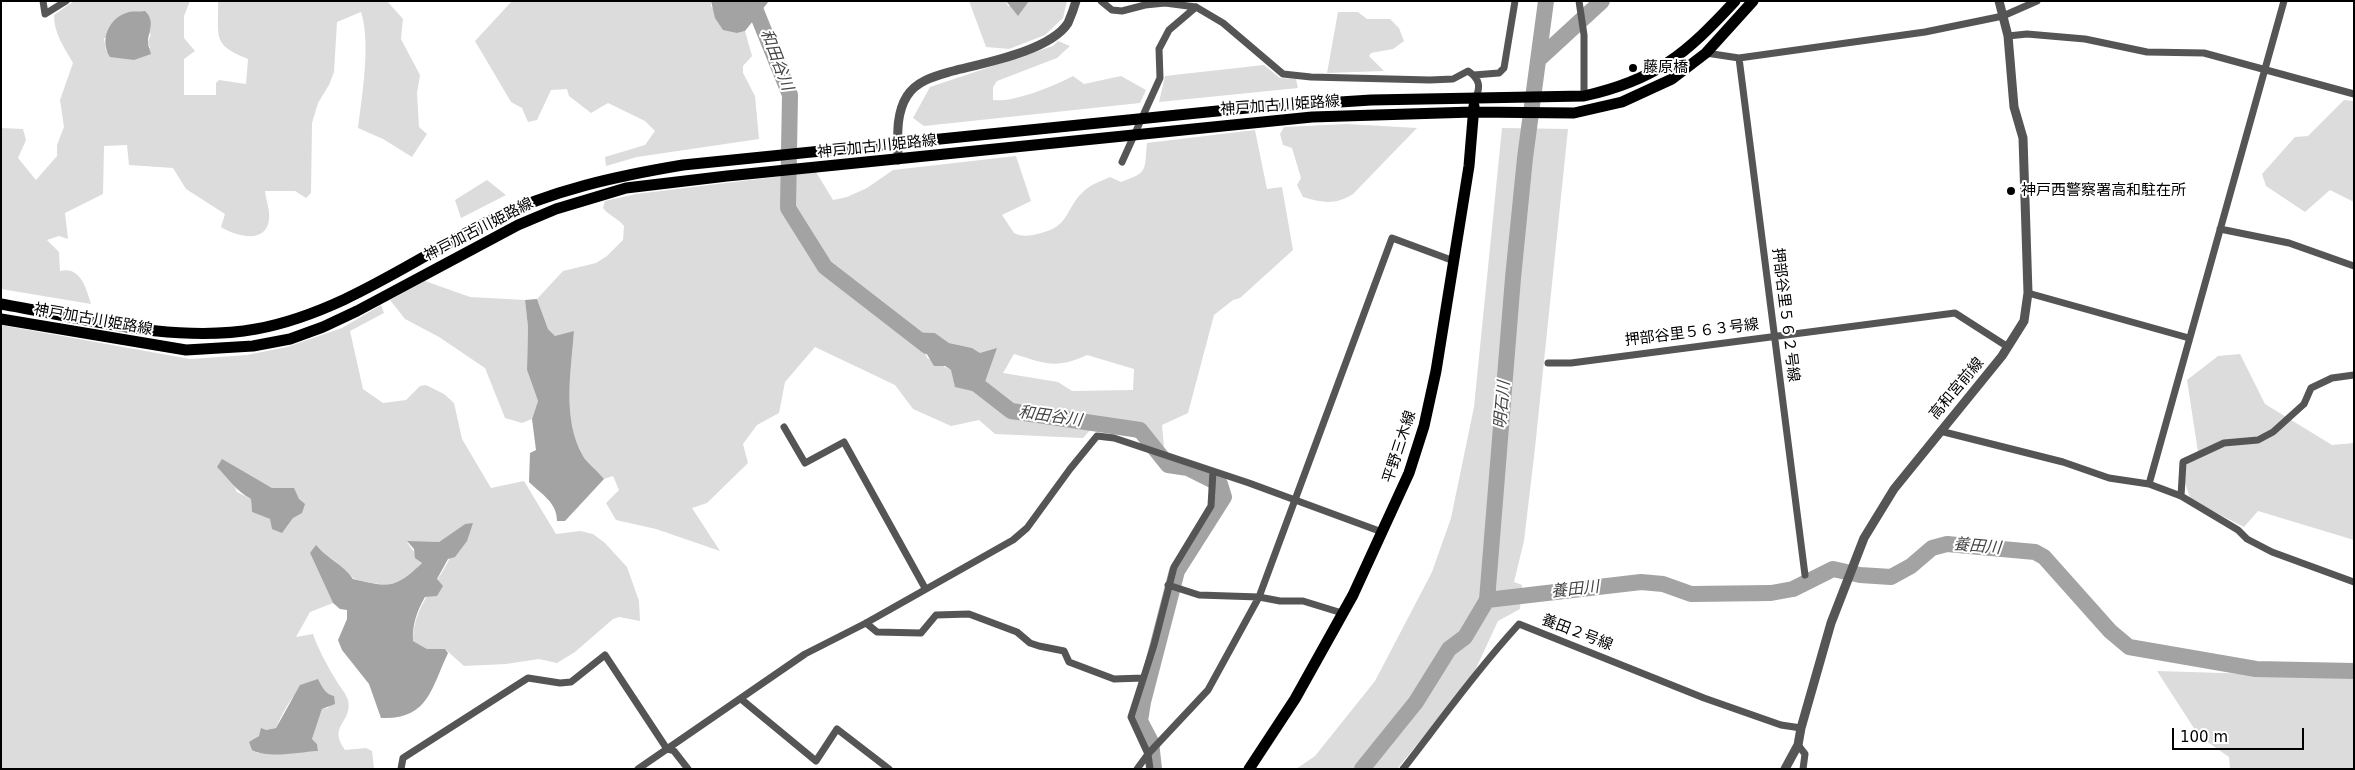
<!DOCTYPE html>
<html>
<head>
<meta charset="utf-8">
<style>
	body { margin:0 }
	#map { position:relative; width:2355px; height:770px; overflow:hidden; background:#fff; font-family:"DejaVu Sans",sans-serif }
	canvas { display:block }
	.frame { position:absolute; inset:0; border:2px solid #000; pointer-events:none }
	.scale { position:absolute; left:2172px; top:728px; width:132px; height:22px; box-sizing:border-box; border:2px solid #000; border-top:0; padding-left:6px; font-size:15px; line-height:18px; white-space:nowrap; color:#000; -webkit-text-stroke:4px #fff; paint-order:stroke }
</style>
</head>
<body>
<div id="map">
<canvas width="2355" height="770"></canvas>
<div class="frame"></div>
<div class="scale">100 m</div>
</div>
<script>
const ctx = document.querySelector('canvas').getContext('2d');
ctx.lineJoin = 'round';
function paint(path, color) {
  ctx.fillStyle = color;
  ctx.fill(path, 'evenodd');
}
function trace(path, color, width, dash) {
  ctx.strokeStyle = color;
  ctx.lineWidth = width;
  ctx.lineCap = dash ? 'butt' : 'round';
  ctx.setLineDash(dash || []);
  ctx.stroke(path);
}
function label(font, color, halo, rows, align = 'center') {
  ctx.font = font + ' "DejaVu Sans","Noto Sans JP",sans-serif';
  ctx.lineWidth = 4;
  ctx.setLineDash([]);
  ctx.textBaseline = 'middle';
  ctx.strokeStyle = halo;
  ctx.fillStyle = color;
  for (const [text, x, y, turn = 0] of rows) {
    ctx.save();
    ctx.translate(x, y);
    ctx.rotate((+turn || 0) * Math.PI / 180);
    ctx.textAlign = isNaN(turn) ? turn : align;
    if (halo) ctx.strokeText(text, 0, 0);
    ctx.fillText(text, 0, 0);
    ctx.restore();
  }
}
const green = new Path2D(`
	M74,1h116l-6,15v22l11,13 -11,8v36h32v-12l3,-3 27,4 2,-25c-37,-15 -29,-22 -30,-58h169l16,18 -2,20 19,36 -3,18 2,34 8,7 -15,23 -29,-18 -25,-11c4,-32 13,-85 3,-116l-24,10 -3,50 -5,13 -11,18 -6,20 -1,70 -5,5 -11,-7h-30c1,9 5,19 4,28 -2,26 -34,17 -48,8l4,-13 -39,-25 -13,-21 -44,-3 -2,-20 -23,1 -1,48 -38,19 3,26 -9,-3 -12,4 12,12 1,19c20,-5 26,16 31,33l-90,-15v-161l22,1 3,11 -8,18 18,22 21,-24v-11l7,-18 -4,-27 13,-37c-9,-16 -19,-29 -19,-48zM151,34l-3,8 2,6 -44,3 -2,-13z
	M512,1h199v5l26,27 8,-2 7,25 -9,10v7l12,23 4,43 -122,18 -31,9 -1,-9 40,-12 10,-14 -10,-10 -37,-18 -17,10 -22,-17 -2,-7 -16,1 -14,30 -9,2 -6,-14 -11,-6 -36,-61z
	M969,1h37l2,5 15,1 6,-6h38l-4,17 -18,17 -36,14 -23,-2z
	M1338,12h20l9,7h23l9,9 5,13 -11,8 -22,4 -2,3 15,15 -57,2z
	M1058,41l12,5 -13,12 -60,23 -4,6v13c20,3 61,-14 80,-24l11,8 37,-8 25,14 -6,13 -216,23 -11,-8 17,-31 123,-41z
	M1264,65l16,13 16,1 2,9 -139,14 6,-26z
	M2344,100l10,1v101l-24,-12 -25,22 -39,-26 -4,-12 33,-37 13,-1z
	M1347,124l70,4 -64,66c-17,11 -31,9 -50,3l-6,-12 4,-7 -9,-30 -9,-3 -3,-11 4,-7z
	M1502,128l66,1 -33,319 -11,93 -10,41 8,3 -2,24 -22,12 -26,56 -75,92h-101l19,-13 60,-75 57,-109 19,-54 23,-111z
	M1255,130l12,59 15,-2 11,63 -53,48 -7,2 -19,15 -26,98 -26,12 2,21 -70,-20 -11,12 -88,-4 -16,-14 -28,6 -38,-17 -18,-24 -80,-38 -30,35 -6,31 -22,12 -14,19 5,19 -41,40 -15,5 28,43 -64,-22 -40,-9 -10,-17 13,-13 -6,-14 -9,3c-6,-8 -18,-17 -21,-23 -21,-36 -12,-85 -9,-125l-19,6 -7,-8 -11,-30 26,-28 33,-8 11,-7 16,-16 1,-14c-6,-8 -15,-10 -21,-18l2,-7 31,-7 180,-22 17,28 14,-3 20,-9 26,-18 123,-14 15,45 -29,14 12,18c8,4 15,3 23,1 35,-7 27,-26 48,-44 7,-6 16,-9 25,-13l11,5c28,-10 23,-11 26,-39zM911,332l24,1 14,10 23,5 8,5 -29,17 -24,-12 -2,-7 -13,-11zM1014,354c32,10 42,15 73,1l47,14 -1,21 -61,1 -14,-9 -55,-9z
	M487,180l19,15 -45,23 -6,-18z
	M425,281l45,16 55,3 3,27 -1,43 11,31 -6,18 -10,4 -17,-5 -20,-50 -46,-31 -34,-18 -15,-19z
	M381,305l3,8 -34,18 13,58 20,14 23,-3 14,-14 6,-1 18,9 10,9 8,36 29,49 33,-7 32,53 24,-3 13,3 12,9 22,24 12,34 1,20 -21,-4 -6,2 -38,33 -18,11 -18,-4 -33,5 -42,2 -19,-17h-18l-14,-8c0,-27 14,-45 28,-67 10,-15 16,-34 24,-50l-26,18h-32l15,21c-21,20 -25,25 -55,19 -4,-1 -12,-2 -15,-5 -14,-13 -21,-24 -42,-24l23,50 -23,9 -14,25 17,-3c6,17 14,31 23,46 3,6 10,13 12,20 5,23 -21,25 -3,50l21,-2 6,3 2,18h-373v-444l189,34 57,-4 40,-8 55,-19zM248,475l24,13 15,1 12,10 -6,19 -11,14 -12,-13 -18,-7 -1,-13 -14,-7 -4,-9zM314,682l15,13 5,1 -6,12 -6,1 -10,30 5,5 1,7 -61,2 -2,-14 11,-9 10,-2c7,-16 20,-43 38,-46z
	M2240,354l25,50 67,41 22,-2v97l-96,-29 -14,16 -53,-27 -12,-33 19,-15 -11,-72 31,-24z
	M2157,671l197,6v92h-124l-1,-12 -30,-21z`);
const water = new Path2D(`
	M711,1h58l-24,30 -8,2 -14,-3 -8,-12z
	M1006,1h23l-11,15z
	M145,11c11,10 3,21 3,31 0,4 2,8 3,12l-17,6 -24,-3c-11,-17 -1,-40 19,-45 5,-1 11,0 16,-1z
	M537,299l11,30 7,7 19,-5c-3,41 -12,88 9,125 3,6 15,15 21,23l-39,42h-8c0,-19 -16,-27 -28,-39l1,-29 6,-3 -4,-31 6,-18 -11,-31 1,-43 -3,-27z
	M911,332l24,1 14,10 23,5 8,5 17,-5 -16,45 -26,-6 -4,-17 -6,-4h-11l-9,-15 -17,-17z
	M222,459l50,29h22l5,11 6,5 -3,9 -9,5 -11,15 -10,-4 -2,-10 -18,-7 -1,-13c-15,-8 -22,-20 -34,-32z
	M473,523l-6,18 -12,16 -7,2 -11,20 6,7 -6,10 -12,1c-8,14 -13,28 -12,44l14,8h18l3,4c-17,36 -20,67 -67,65l-12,-34 -27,-34 -4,-10 9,-21v-9l-7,-1 -7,-6 -23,-50 6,-8c10,13 27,19 37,34 36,8 41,11 69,-16l-7,-5 -1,-9 -7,-8 32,1 26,-18z
	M318,679c4,8 7,15 16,17l1,8 -13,5 -10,30 5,5 1,7c-20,1 -48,8 -66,-1l-3,-8 10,-6 2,-8 5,2 10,-2 24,-43z`);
const river = new Path2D(`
	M752,1l38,94 -2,113 37,59 102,79
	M1539,59l63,-58
	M966,376l45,35 129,19 28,35 20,3 32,16 4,13 -47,74 -34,131 -3,19 11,21 3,27
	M1487,600l154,-18 22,2 28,10 80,-1 22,-4 40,-20 27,6 31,2 20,-11 21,-18 15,-4 88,8 9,5 66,74 19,16 127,22 98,2
	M1362,769l54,-67 33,-53 16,-12 22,-37 26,-322 12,-120 21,-157`);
const minor = new Path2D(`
	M43,1l2,13 21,-13
	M1101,1l11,9 10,1 23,-6 20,-2 31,4 27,16 60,51 28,3 119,3 23,-1 15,-8c12,8 13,16 7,28
	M1579,1l5,34v61
	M2008,36l19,-2 58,5 62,13 57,1 150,41
	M1706,53l33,5 186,-26 78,-16 34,-15
	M1739,58l66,517
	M1474,75l25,-2 5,-5 11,-67
	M1122,162l38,-84 -1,-29 10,-19 27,-23
	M2220,229l69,14 65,23
	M2028,293l161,45
	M1548,363h23l384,-50 53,34
	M784,427l21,36 39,-21 81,146
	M1940,431l123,31 46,16 40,6 32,12 57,34 9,9 25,13 82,30
	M2149,484l135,-483
	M2181,496l2,-34 41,-19 34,-3 15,-8 31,-28 7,-16 21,-10 22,-3
	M1168,585l31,10 60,2 21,4h23l39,12
	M866,623l11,9 44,1 15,-18 33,-1 48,18 13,11 9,3 25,5 5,11 45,17 29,-1
	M741,699l75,62 21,-32 52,40
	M1798,745l7,9 -2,15
	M401,769l2,-11 125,-80 32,5 11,-1 34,-27 62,94 7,2 14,18
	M638,769l167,-115 61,-31 147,-83 14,-12 43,-59 27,-33 17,2 135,45 133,49
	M1137,769l11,-15 60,-64 51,-93 133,-359 62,23
	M1150,769l-2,-15 -17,-37 23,-72 20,-78 37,-61 2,-35
	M1403,769c38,-49 74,-99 116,-145l185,74 77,27 20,3`);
const tertiary = new Path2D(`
	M898,160c0,-21 -3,-45 9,-64 10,-16 29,-20 46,-25 31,-8 97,-20 115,-48 3,-7 6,-15 8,-22
	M1785,769l13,-24 3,-17 30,-105 33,-85 30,-49 108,-133 22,-35 4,-28 -5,-155 -9,-31 -6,-71 -9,-35`);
const primary = new Path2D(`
	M1,304c81,14 174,40 255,25 86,-16 158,-70 235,-109 61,-30 126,-44 192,-55l564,-57 124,-8 213,-4c72,-16 102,-42 151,-95
	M1,319l185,31 67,-4 37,-7 33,-12 34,-16 161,-86 38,-16 70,-21 101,-12 585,-59 161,-5 101,1 48,-11 50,-23 34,-26 47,-52
	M1249,769l46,-70 58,-104 56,-122 15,-47 12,-55 33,-205 5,-60`);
const markers = [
	[1633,68,5,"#000"],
	[2011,191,5,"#000"]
];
const poiNames = [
	["藤原橋",1643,68],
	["神戸西警察署高和駐在所",2021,191]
];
const streetNames = [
	["神戸加古川姫路線",1280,106,-4],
	["神戸加古川姫路線",877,147,-6],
	["神戸加古川姫路線",479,230,-27],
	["押部谷里５６２号線",1785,315,83],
	["神戸加古川姫路線",93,320,10],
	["押部谷里５６３号線",1692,333,-7],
	["高和宮前線",1957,389,-50],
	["平野三木線",1400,447,-72],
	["養田２号線",1577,633,21]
];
const waterNames = [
	["和田谷川",776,60,69],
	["明石川",1503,405,-85],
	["和田谷川",1050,417,8],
	["養田川",1977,547,5],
	["養田川",1575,590,-6]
];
paint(green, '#dcdcdc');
paint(water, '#a3a3a3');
trace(river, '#a3a3a3', 16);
trace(minor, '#555', 7);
trace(tertiary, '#555', 9);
trace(primary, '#000', 11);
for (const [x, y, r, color] of markers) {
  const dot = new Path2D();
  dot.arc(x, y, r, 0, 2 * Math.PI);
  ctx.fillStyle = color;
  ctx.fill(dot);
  trace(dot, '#fff', 2);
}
label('15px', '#000', '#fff', poiNames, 'left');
label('15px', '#000', '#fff', streetNames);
label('italic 16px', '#444', '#fff', waterNames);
</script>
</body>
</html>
